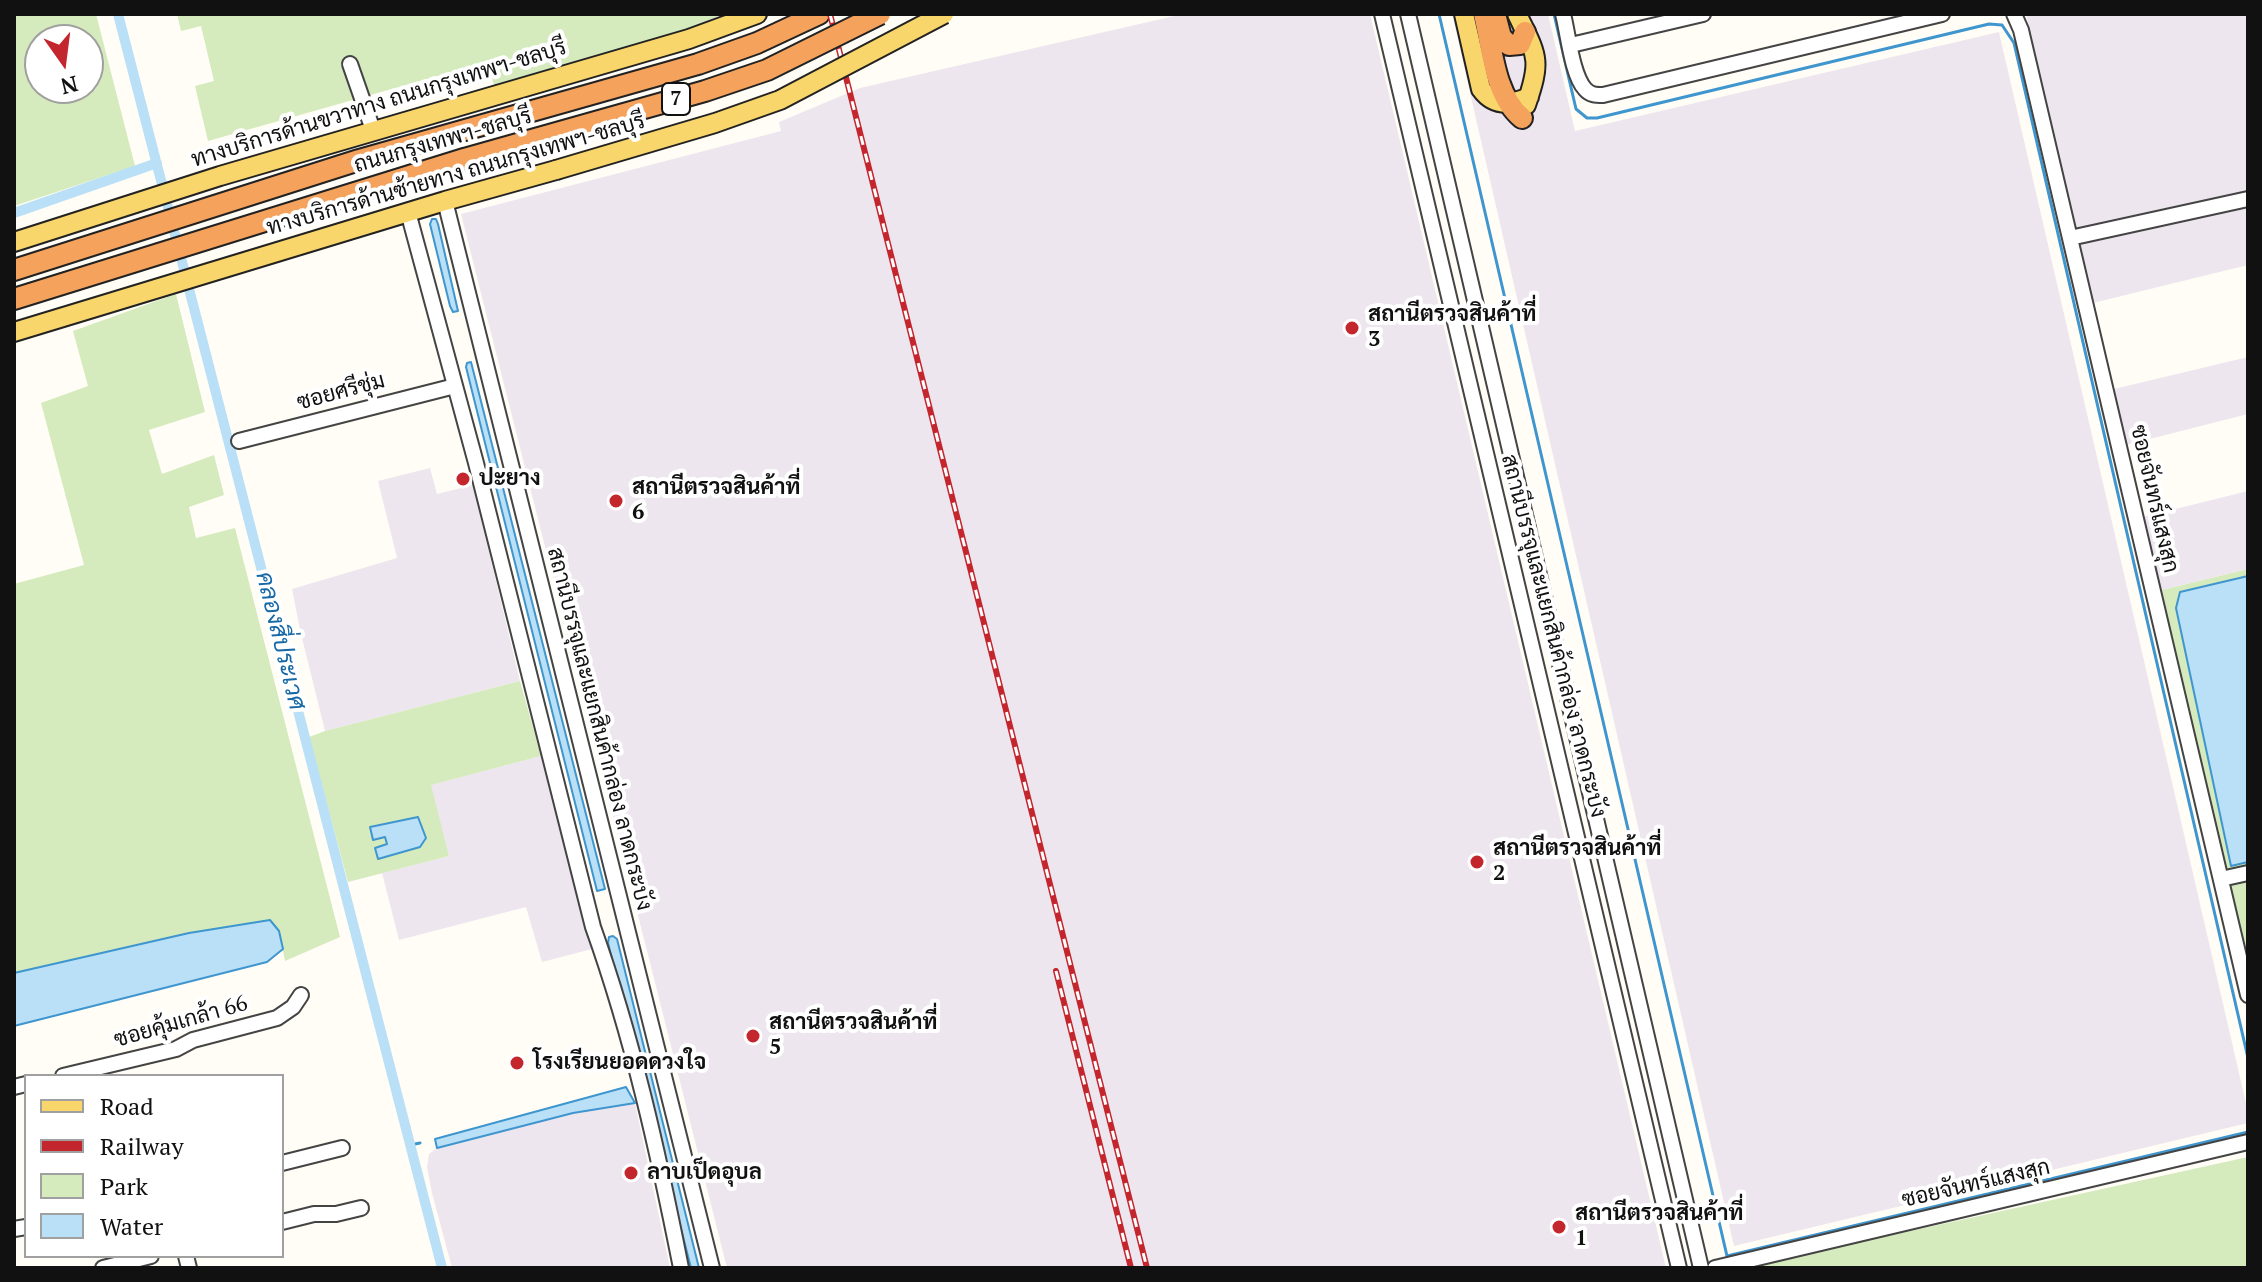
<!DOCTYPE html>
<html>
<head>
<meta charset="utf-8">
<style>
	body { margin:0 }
	#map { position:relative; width:2262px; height:1282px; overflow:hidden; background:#fffdf5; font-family:"PT Serif",serif }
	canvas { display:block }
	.frame { position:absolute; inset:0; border:16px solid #111; pointer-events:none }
	.legend { position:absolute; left:24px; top:1074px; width:260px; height:184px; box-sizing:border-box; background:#fff; border:2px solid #a0a0a0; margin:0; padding:10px 14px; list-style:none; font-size:24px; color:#111 }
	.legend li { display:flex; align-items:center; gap:16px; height:40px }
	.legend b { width:40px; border:2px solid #a0a0a0 }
	.north { position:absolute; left:24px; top:24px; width:80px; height:80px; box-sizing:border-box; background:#fff; border:2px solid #a0a0a0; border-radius:50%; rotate:166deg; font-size:22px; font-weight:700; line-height:32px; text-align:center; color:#111 }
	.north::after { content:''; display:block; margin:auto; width:28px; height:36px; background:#c4262e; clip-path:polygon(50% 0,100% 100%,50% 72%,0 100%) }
</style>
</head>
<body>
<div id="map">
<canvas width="2262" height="1282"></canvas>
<div class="frame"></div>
<ul class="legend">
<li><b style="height:10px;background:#f9d66b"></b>Road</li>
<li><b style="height:10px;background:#c4262e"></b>Railway</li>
<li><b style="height:22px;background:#d5ebbd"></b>Park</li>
<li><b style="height:22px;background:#b9e0f7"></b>Water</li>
</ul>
<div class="north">N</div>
</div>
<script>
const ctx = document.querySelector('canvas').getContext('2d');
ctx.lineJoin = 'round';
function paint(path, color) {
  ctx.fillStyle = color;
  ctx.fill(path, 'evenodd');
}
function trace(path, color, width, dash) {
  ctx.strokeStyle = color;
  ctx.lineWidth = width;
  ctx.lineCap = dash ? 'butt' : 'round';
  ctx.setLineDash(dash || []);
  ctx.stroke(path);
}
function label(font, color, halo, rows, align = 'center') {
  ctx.font = font + ' "PT Serif",Sarabun,serif';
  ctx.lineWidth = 8;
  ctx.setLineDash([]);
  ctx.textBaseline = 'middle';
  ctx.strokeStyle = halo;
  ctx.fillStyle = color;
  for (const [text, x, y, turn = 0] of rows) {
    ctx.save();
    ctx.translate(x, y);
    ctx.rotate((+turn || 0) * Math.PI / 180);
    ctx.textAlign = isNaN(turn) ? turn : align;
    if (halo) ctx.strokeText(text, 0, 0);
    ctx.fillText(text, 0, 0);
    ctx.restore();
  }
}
const industrial = new Path2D(`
	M1183,14h187l296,1254h-939l-266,-1054 320,-83 -2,-9 81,-34z
	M1452,14h96l27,117 424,-99 249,1080v11l-514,123z
	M2026,14h222v251l-155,38z
	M2248,357v57l-122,31 -12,-56z
	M430,468l7,26 36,-9 47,196 -195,50 -25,-101 -8,-41 105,-31 -19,-77z
	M2248,491v78l-90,22 -19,-73z
	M541,756l51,193 -50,13 -16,-55 -127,33 -17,-67 67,-17 -19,-71z
	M635,1103l35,165h-218l-20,-75 -5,-26 2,-13 8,-6 136,-35z`);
const green = new Path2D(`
	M14,14h82l39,152 -121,40zM40,40h48v48h-48z
	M177,14h546l-30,13 -199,58 -7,-23 -279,79 -13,-55 19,-5 -13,-55 -20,5z
	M176,294l29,118 -56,18 13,44 52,-19 10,40 -35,12 7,31 39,-10 105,409 -55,24 -6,-30 -10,-11 -80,13 -175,40v-389l70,-19 -43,-162 47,-17 -15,-55z
	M2248,569v7l-68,16 -4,16 55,258 17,-4v100l-24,-90 -66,-281z
	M520,681l21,75 -110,29 18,71 -101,26 -39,-145 16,-6z
	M2248,1157v111h-506z`);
const water = new Path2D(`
	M432,219h4l2,5 20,87 -5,1 -3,-6 -20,-82z
	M471,362l134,527 -8,2 -131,-524 1,-4z
	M2248,576v286l-17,4 -55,-258 4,-16z
	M418,817l8,21 -6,9 -42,12 -3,-11 12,-4 -2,-7 -12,3 -3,-13z
	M270,920l9,11 4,18 -16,13 -253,64v-53l175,-40z
	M613,936l4,3 82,329h-8l-83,-325 1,-6z
	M626,1087l9,16 -62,10 -136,35 -2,-9z`);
const stream = new Path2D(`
	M1439,14l288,1242 521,-124
	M1554,14l22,95 11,9h10l392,-94 13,1 12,18 234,1015
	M410,1145l10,-2`);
const canal = new Path2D(`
	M118,14l324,1254
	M14,213l143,-50`);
const minor = new Path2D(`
	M1382,14l297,1254
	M1408,14l293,1254
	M1563,14c5,19 9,61 22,75 5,6 11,6 18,6l339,-81
	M2014,14l7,16 227,965
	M1571,45l132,-31
	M350,64l23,66
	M445,201l267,1067
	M408,212l68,251 117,464c40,112 65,225 88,341
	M2070,238l178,-39
	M239,441l216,-55
	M2221,879l27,-6
	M63,1076l113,-27 17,-9 84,-22 16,-11 8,-12
	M14,1087l12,-3
	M282,1163l60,-15
	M282,1222l32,-8h22l25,-6
	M14,1229l12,-2
	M186,1256l3,12
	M103,1268l48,-12
	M1715,1268l533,-126`);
const major = new Path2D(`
	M1464,14l17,75c13,18 30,16 48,8
	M1517,14c20,42 25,45 9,91
	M14,242l206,-66 469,-137 68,-25
	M14,332l431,-131 111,-31`);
const highway = new Path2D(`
	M1484,14c8,33 10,81 38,104
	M1496,18l5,19 8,8 11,-1 5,-12
	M14,270l345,-110 339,-96 59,-21 62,-29
	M14,299l450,-140`);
const rail = new Path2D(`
	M830,14l317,1254
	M1056,971l75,297`);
const majorBridge = new Path2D(`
	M556,170l159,-47 65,-23 164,-86`);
const highwayBridge = new Path2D(`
	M464,159l241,-68 62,-21 113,-56`);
const markers = [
	[1352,328,8,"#c4262e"],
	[463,479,8,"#c4262e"],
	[616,501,8,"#c4262e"],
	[1477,862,8,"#c4262e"],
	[753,1036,8,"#c4262e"],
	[517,1063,8,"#c4262e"],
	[631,1173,8,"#c4262e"],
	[1559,1227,8,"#c4262e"]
];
const shields = [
	[676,99,28]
];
const shieldNames = [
	["7",676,99]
];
const streetNames = [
	["ทางบริการด้านขวาทาง ถนนกรุงเทพฯ-ชลบุรี",379,104,-17],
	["ถนนกรุงเทพฯ-ชลบุรี",443,141,-16],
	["ทางบริการด้านซ้ายทาง ถนนกรุงเทพฯ-ชลบุรี",456,175,-16],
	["ซอยศรีชุ่ม",341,392,-15],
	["ซอยจันทร์แสงสุก",2154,499,77],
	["สถานีบรรจุและแยกสินค้ากล่อง ลาดกระบัง",1553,636,76],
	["สถานีบรรจุและแยกสินค้ากล่อง ลาดกระบัง",599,729,76],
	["ซอยคุ้มเกล้า 66",181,1022,-16],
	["ซอยจันทร์แสงสุก",1976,1184,-13]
];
const poiNames = [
	["สถานีตรวจสินค้าที่",1368,315],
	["3",1368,340],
	["ปะยาง",479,479],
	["สถานีตรวจสินค้าที่",632,488],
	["6",632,513],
	["สถานีตรวจสินค้าที่",1493,849],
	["2",1493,874],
	["สถานีตรวจสินค้าที่",769,1023],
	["5",769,1048],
	["โรงเรียนยอดดวงใจ",533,1063],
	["ลาบเป็ดอุบล",647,1173],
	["สถานีตรวจสินค้าที่",1575,1214],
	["1",1575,1239]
];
const waterNames = [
	["คลองสี่ประเวศ",280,641,76]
];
paint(industrial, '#eee6ef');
paint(green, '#d5ebbd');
paint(water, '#b9e0f7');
trace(water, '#3f96cf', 2);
trace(stream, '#3f96cf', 3);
trace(canal, '#b9e0f7', 10);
trace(minor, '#444', 18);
trace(major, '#222', 22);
trace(highway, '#222', 24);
trace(minor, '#fff', 14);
trace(major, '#f9d66b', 18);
trace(highway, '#f5a25d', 20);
trace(rail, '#c4262e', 6);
trace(rail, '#fff', 3, [9]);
trace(majorBridge, '#222', 22, []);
trace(highwayBridge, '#222', 24, []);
trace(majorBridge, '#f9d66b', 18);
trace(highwayBridge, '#f5a25d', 20);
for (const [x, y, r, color] of markers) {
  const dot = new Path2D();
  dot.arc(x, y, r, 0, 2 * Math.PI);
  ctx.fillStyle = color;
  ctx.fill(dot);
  trace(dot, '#fff', 3);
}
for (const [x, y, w] of shields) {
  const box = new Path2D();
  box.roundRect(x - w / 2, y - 16, w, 32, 6);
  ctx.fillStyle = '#fff';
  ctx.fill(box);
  trace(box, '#111', 2);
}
label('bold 20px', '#111', null, shieldNames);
label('22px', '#111', '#fff', streetNames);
label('bold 22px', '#111', '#fff', poiNames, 'left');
label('italic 24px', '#1768a6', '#fff', waterNames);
</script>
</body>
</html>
